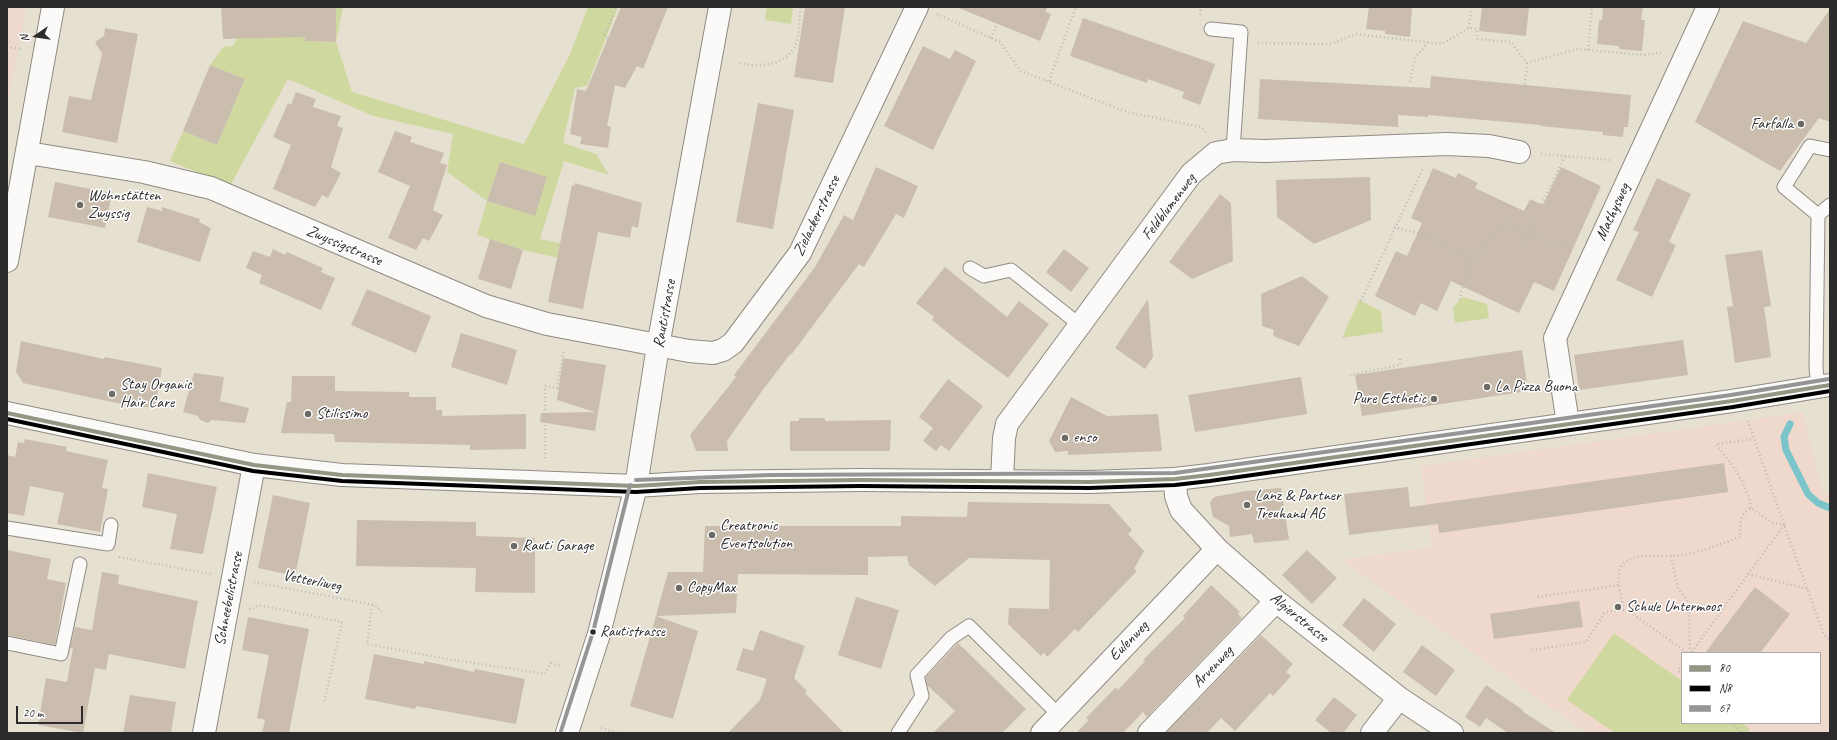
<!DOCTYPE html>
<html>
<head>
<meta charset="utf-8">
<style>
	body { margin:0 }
	#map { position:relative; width:1837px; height:740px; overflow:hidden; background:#e6e0d0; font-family:Caveat,sans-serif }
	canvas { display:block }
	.frame { position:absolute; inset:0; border:8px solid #2b2b2b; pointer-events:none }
	.legend { position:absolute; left:1681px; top:652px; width:140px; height:72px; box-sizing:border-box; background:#fff; border:1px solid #aaa; margin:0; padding:5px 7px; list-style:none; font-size:12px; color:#2b2b2b }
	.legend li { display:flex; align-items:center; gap:8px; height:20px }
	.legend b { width:20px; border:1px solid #aaa }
	.north { position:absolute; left:16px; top:16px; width:40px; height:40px; -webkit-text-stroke:3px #fff; paint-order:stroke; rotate:257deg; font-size:11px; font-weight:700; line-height:16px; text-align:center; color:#2b2b2b }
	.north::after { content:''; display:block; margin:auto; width:14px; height:18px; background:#2b2b2b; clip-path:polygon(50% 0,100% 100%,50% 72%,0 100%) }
	.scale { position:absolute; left:16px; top:706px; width:67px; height:18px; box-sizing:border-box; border:2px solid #2b2b2b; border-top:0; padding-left:5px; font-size:12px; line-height:14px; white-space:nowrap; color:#2b2b2b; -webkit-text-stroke:3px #fff; paint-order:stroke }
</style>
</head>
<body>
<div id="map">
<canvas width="1837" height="740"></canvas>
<div class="frame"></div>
<ul class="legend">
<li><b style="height:5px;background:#939683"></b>80</li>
<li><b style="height:5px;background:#000"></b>N8</li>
<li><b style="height:5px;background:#959595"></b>67</li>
</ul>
<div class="north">N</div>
<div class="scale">20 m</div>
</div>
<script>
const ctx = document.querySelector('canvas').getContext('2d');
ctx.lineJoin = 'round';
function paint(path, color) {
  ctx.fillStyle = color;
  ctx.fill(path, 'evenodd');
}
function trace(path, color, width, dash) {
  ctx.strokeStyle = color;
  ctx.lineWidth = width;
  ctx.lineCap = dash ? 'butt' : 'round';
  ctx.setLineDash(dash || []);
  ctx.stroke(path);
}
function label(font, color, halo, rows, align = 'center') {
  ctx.font = font + ' Caveat,sans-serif';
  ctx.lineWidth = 3;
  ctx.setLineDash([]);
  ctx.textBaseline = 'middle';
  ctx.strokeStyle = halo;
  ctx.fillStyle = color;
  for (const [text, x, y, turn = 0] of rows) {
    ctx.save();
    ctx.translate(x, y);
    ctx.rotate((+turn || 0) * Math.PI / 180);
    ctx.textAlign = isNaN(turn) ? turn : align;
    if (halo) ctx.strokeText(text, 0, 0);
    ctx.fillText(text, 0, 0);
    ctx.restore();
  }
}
const built = new Path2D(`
	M7,7h19l-19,101z
	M1802,412l21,81 7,2v238h-243l-246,-173 91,-13 -11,-81 266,-37zM1682,653h138v70h-138z`);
const green = new Path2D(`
	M306,7l-1,34 30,1 1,-35h7l-7,35 16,50 172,52 46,-90 18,-47h30l-31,79 -12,2 -12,55 33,11 13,21 -45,-14 -24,78 28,6 -9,13 -36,-8 -46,-15 10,-34 -40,-29 6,-38 -80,-18 -85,-37 -58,107 -60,-25 13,-30 34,14 28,-66 -35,-14 13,-18 10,-1 5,-8zM500,162l45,15 -11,38 -47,-14z
	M767,7h26l-2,17 -26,-4z
	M1463,297l24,7 2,14 -34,5 -2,-16z
	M1359,300l22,11 2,21 -41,6z
	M1614,633l68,48v42h60l8,6 -4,4h-131l-48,-33z`);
const stream = new Path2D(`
	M1790,424l-6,13 2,13 22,44 10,9 12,5`);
const building = new Path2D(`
	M221,7h115v35l-31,-1v-4l-82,2z
	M621,7h47l-25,62 -6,-3 -12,22 -10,-3 -8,41 4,1 -3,21 -28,-4 2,-7 -12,-3 7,-45 9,2z
	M805,7h40l-12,76 -39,-6z
	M956,7h91l-1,5 5,2 -11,27z
	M1369,7h43l-2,30 -25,-3v-3l-19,-2z
	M1482,7h47l-3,29 -47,-5z
	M1603,7h40l-2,13h4l-3,31 -23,-2v-3l-22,-2 2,-24h3z
	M1830,9v113l-11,-4 -39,53 -85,-49 48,-101 63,22z
	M1083,18l132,46 -15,41 -18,-7 2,-6 -36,-13 -1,4 -77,-27z
	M105,28l33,6 -21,109 -55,-11 7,-36 22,4 11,-46 -7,-12 9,-6z
	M923,46l27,13 5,-9 21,11 -43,89 -49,-24z
	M210,65l35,14 -28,66 -34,-14z
	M1431,76l200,19 -3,32h-4l-1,10 -20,-2v-3l-63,-6 1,-1 -113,-10v2l-30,-2v12l-140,-8 2,-40 170,9z
	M296,92l20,7 -3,8 28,9 -4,10 6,2 -12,39 10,6 -13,25 -6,-3 -7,12 -42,-18 18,-44 -18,-8 15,-34 3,2z
	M758,103l36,7 -21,119 -37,-7z
	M395,131l17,6 -2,5 34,11 -4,10 7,2 -14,45 10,5 -14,26 -6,-3 -7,12 -28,-12 22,-52 -32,-14z
	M500,162l47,15 -12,39 -48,-15z
	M876,167l42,19 -14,32 -8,-4 -32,53 -5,-3 -68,91v-2l-29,38 -35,50 1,10h-32l-6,-16 46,-58 -2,-2 81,-108 29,-52 9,5z
	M1561,167l40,19 -47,105 -20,-9 -15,31 -68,-32 -14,30 -16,-8 -6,13 -40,-20 21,-45 11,5 15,-33 -11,-5 22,-50 23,10 2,-5 20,10 -3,5 49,23 6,-12 13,6z
	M1370,177l1,43 -57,24 -37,-27 -1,-37z
	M1657,178l34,16 -22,48 7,3 -24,52 -36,-17 23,-48 -6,-2z
	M55,182l57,11 -7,35 -57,-11z
	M575,183l67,20 -4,25 -6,-2 -2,12 -32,-6 -15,77 -35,-7 24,-117 2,1z
	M1220,194l11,9 2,58 -41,18 -23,-17z
	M147,207l15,4v-4l38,12 -1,3 12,6 -11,34 -63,-20z
	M490,239l33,11 -12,39 -33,-10z
	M273,249l12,6 2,-3 36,16 -2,4 14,6 -14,32 -62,-27 3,-8 -16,-7 7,-17 17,6z
	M1064,249l25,19 -18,24 -25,-20z
	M1762,250l9,56 -7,1 7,50 -36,6 -8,-56 6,-1 -8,-51z
	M945,267l62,50 12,-16 30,23 -41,54 -50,-37 -26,-21 2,-3 -18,-14z
	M1302,276l27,21 -30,49 -26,-10 1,-6 -12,-4 -1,-32z
	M367,289l64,27 -15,37 -65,-28z
	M1148,299l5,58 -8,12 -30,-21z
	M461,333l56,17 -10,35 -56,-18z
	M1683,340l5,35 -109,15 -5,-35z
	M21,341l83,18 1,-2 57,11 -7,40 -29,-3 -103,-22 -7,-11z
	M1522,350l6,41 -166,25 -7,-41z
	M563,358l43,7 -11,66 -55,-9 1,-9 54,-1 -38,-12z
	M194,373l30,4 -4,24 29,7 -4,15 -33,-3 -4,3 -8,-3 -2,-4 -15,-4z
	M292,376h43v15l74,1v5h27v13h6v6l84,-2v35l-56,1v-5l-135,-3 -1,-8 -53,-1 6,-31h4z
	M1301,377l6,37 -112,18 -7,-37z
	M948,379l35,27 -34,45 -8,-6 -5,6 -13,-10 10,-13 -14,-11z
	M1071,397l36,19 51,-2 4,37 -94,4v-4l-13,1 -6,-11z
	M799,418h26v3l66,-1 -1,31h-100v-30h9z
	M25,439l42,8 -1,4 42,9 -6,28 6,1 -8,43 -43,-8 7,-31 -34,-7 -6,30 -17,-3v-58l8,2 3,-15 6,1z
	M1724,463l4,29 -289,41 -1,-9 -89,11 -5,-41 64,-7 2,20z
	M148,473l69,14 -14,67 -33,-5 7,-35 -35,-7z
	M1281,488l8,52 -35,3 -2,-9 -22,3 -1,-11 -16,-9 -3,-14 4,-6 32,-6z
	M273,495l37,8 -15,73 -37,-8z
	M968,502l141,2 23,26 -4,4 16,17 -10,18 3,2 -59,61 -3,-3 -28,28 -3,-5 -3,4 -33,-32 1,-16 40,1 1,-49 -81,-2 -34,28 -26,-21 -2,-9 -39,1v18l-130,-1 -2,39 -80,3 12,-44h35l2,-46h196v-10l66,1z
	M357,520l119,2v14l59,2v55l-60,-1 1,-24 -120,-2z
	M7,550l44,9 -4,20 19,4 -11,62 -48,-10z
	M1307,550l30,28 -25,26 -30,-29z
	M102,572l17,3 -1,9 80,17 -13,68 -76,-15 -3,16 -11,-2 -12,65 -45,-8 8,-47 21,4 6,-34h-3l5,-21 17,3z
	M1211,585l29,27 -2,2 4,4 -95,99 -4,-5 -20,21h-47l13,-13 -3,-2 30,-31 2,3 27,-29 -2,-1 42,-42 -2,-2z
	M1755,587l35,27 -30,39h-55z
	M856,597l43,13 -18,59 -43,-14z
	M1364,598l32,26 -22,28 -32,-27z
	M1579,601l4,26 -89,12 -4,-25z
	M656,616l42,15 -25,88 -43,-13z
	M248,617l61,12 -20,104h-27l3,-13 -8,-2 12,-63 -27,-5z
	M760,630l45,16 -11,32 13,13 -2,2 39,40h-116l32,-33 7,-21 -31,-9 7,-22 10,3z
	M1261,635l32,29 -7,8 5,4 -18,20 -3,-3 -35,38 -14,-13 -14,15h-41z
	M958,643l68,66 -24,24h-69l22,-22 -28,-26 -1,-8z
	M1422,645l33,25 -19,26 -33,-24z
	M374,654l50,10v-3l50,11 1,-3 50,10 -9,45 -100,-18 -1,3 -50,-10z
	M1486,685l37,25 -1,1 34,22h-48l-22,-15 -6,9 -15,-10z
	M130,695l46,7 -5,31h-48z
	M1334,697l23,18 -14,18h-12l-16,-13z`);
const path = new Path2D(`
	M937,14l63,28 21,29 106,41 74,15 7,7
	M1200,15l1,-8
	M1469,28l2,-21
	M608,38l-3,-3 11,-28
	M991,38l6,-13
	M1258,43l73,1 25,-10 86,10 27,-16 8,1v10l34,3 16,21 50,-14 68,6 19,-3
	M7,47l16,2
	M1588,50l4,-43
	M740,63c19,5 48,2 56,-19 4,-11 3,-26 5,-37
	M1049,81l27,-74
	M1410,82l5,-25 13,-14
	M1524,92l3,-29
	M1541,154l71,6
	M1542,204l23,-48
	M1394,227l31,8 47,25
	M1524,241l10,-20
	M1460,300c4,-35 20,-52 44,-77l45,19 23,6
	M1361,301l62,-133
	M1350,375l50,-10v-9
	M1748,421l36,104 40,110 6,5
	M545,458v-72l12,2 7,-39
	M1751,508c-4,-25 -19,-44 -35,-64l38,-5
	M1671,556l7,32 11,15 1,50
	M119,557l92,17
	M1748,574l59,15
	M254,582l121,23 8,8
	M1538,597l82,-12
	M372,605l-5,39 75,14 103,16 6,-11 10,3
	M249,609h3l7,-4 83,17 -18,80
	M1624,610c-2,-12 -9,-32 -3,-43 9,-15 35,-10 49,-11 25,-1 49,-11 71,-20 -2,-11 -1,-22 10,-28l22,15 11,2 -93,128
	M1532,650l54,-8 19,-30 22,-2 61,43
	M1682,665l-4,5 4,5
	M1731,723l12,10
	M601,728l17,5`);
const service = new Path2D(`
	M1211,29l30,3 -8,118
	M1818,215l-2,153 2,19
	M1818,215l-34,-28 26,-41 20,4
	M1818,215l12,-10
	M970,268l14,8 27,-6 70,56
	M7,528l101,16 3,-19
	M7,643l54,11 19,-90
	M898,733l24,-37 -5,-21 34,-37 18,-12 90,89`);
const minor = new Path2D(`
	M28,153l116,19 67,16 275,118 61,18 142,27 24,2 10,-3 10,-7 67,-90 117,-246
	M7,261l46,-254
	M1568,424l-13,-86 153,-331
	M1175,479l1,17 5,14 36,39 59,52 123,97 53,35
	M1002,480l2,-42 3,-14 184,-250 25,-21 17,-3 32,1 182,-7 42,2 30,6
	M204,733l50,-268
	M1042,733l175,-184
	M1149,733l127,-132
	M1372,733l27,-35`);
const tertiary = new Path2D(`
	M7,413l247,52 88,10 294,11 64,-4 161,-2 228,2 86,-3 34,-4 523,-74 98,-16
	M567,733l32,-99 37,-148 22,-140 62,-339`);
const bus1 = new Path2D(`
	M7,413l247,52 88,10 294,11 64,-4 161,-2 228,2 86,-3 34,-4 523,-74 98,-16`);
const bus2 = new Path2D(`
	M7,419l246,52 89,10 294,11 64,-4 161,-2 228,2 86,-3 35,-4 523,-74 97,-16`);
const bus3 = new Path2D(`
	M636,480l135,-5 404,-2 556,-78 98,-16
	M561,731l32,-99 37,-147`);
const markers = [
	[1801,124,4,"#6c6a65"],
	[80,205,4,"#6c6a65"],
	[1487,387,4,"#6c6a65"],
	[112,394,4,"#6c6a65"],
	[1434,399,4,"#6c6a65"],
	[308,414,4,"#6c6a65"],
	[1065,438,4,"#6c6a65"],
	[1247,505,4,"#6c6a65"],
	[712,535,4,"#6c6a65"],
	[514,546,4,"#6c6a65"],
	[679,588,4,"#6c6a65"],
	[1618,607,4,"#6c6a65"],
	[593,632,3.5,"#2b2b2b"]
];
const busNames = [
	["Rautistrasse",600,632]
];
const poiNames = [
	["Farfalla",1793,124,"right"],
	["Wohnstätten",88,196],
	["Zwyssig",88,214],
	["Stay Organic",120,385],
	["Hair Care",120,403],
	["La Pizza Buona",1495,387],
	["Pure Esthetic",1426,399,"right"],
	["Stilissimo",316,414],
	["enso",1073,438],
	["Lanz & Partner",1255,496],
	["Treuhand AG",1255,514],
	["Creatronic",720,526],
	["Eventsolution",720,544],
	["Rauti Garage",522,546],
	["CopyMax",687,588],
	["Schule Untermoos",1626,607]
];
const streetNames = [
	["Feldblumenweg",1169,207,-53],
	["Mathysweg",1613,212,-65],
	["Zielackerstrasse",817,216,-64],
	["Zwyssigstrasse",344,246,23],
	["Rautistrasse",665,314,-80],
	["Vetterliweg",312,581,11],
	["Schneebelistrasse",229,599,-79],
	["Algierstrasse",1299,618,39],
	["Eulenweg",1129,641,-46],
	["Arvenweg",1213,667,-46]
];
paint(built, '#efd8cc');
paint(green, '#cfd99f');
trace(stream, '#7ac4ca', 7);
paint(building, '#cabdae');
trace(service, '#8e8b84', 15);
trace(minor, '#8e8b84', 24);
trace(tertiary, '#8e8b84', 24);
trace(path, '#bcbbb9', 2.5, [1, 3]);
trace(service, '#fbfaf8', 13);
trace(minor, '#fbfaf8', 22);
trace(tertiary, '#fbfaf8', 22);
trace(bus1, '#939683', 4);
trace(bus2, '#000', 4);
trace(bus3, '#959595', 4);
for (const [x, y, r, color] of markers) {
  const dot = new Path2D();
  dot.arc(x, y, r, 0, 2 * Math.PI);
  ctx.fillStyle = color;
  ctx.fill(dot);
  trace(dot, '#fff', 1.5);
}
label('15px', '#2b2b2b', '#fff', busNames, 'left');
label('16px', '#2b2b2b', '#fff', poiNames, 'left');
label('16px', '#2b2b2b', '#fff', streetNames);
</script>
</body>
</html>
